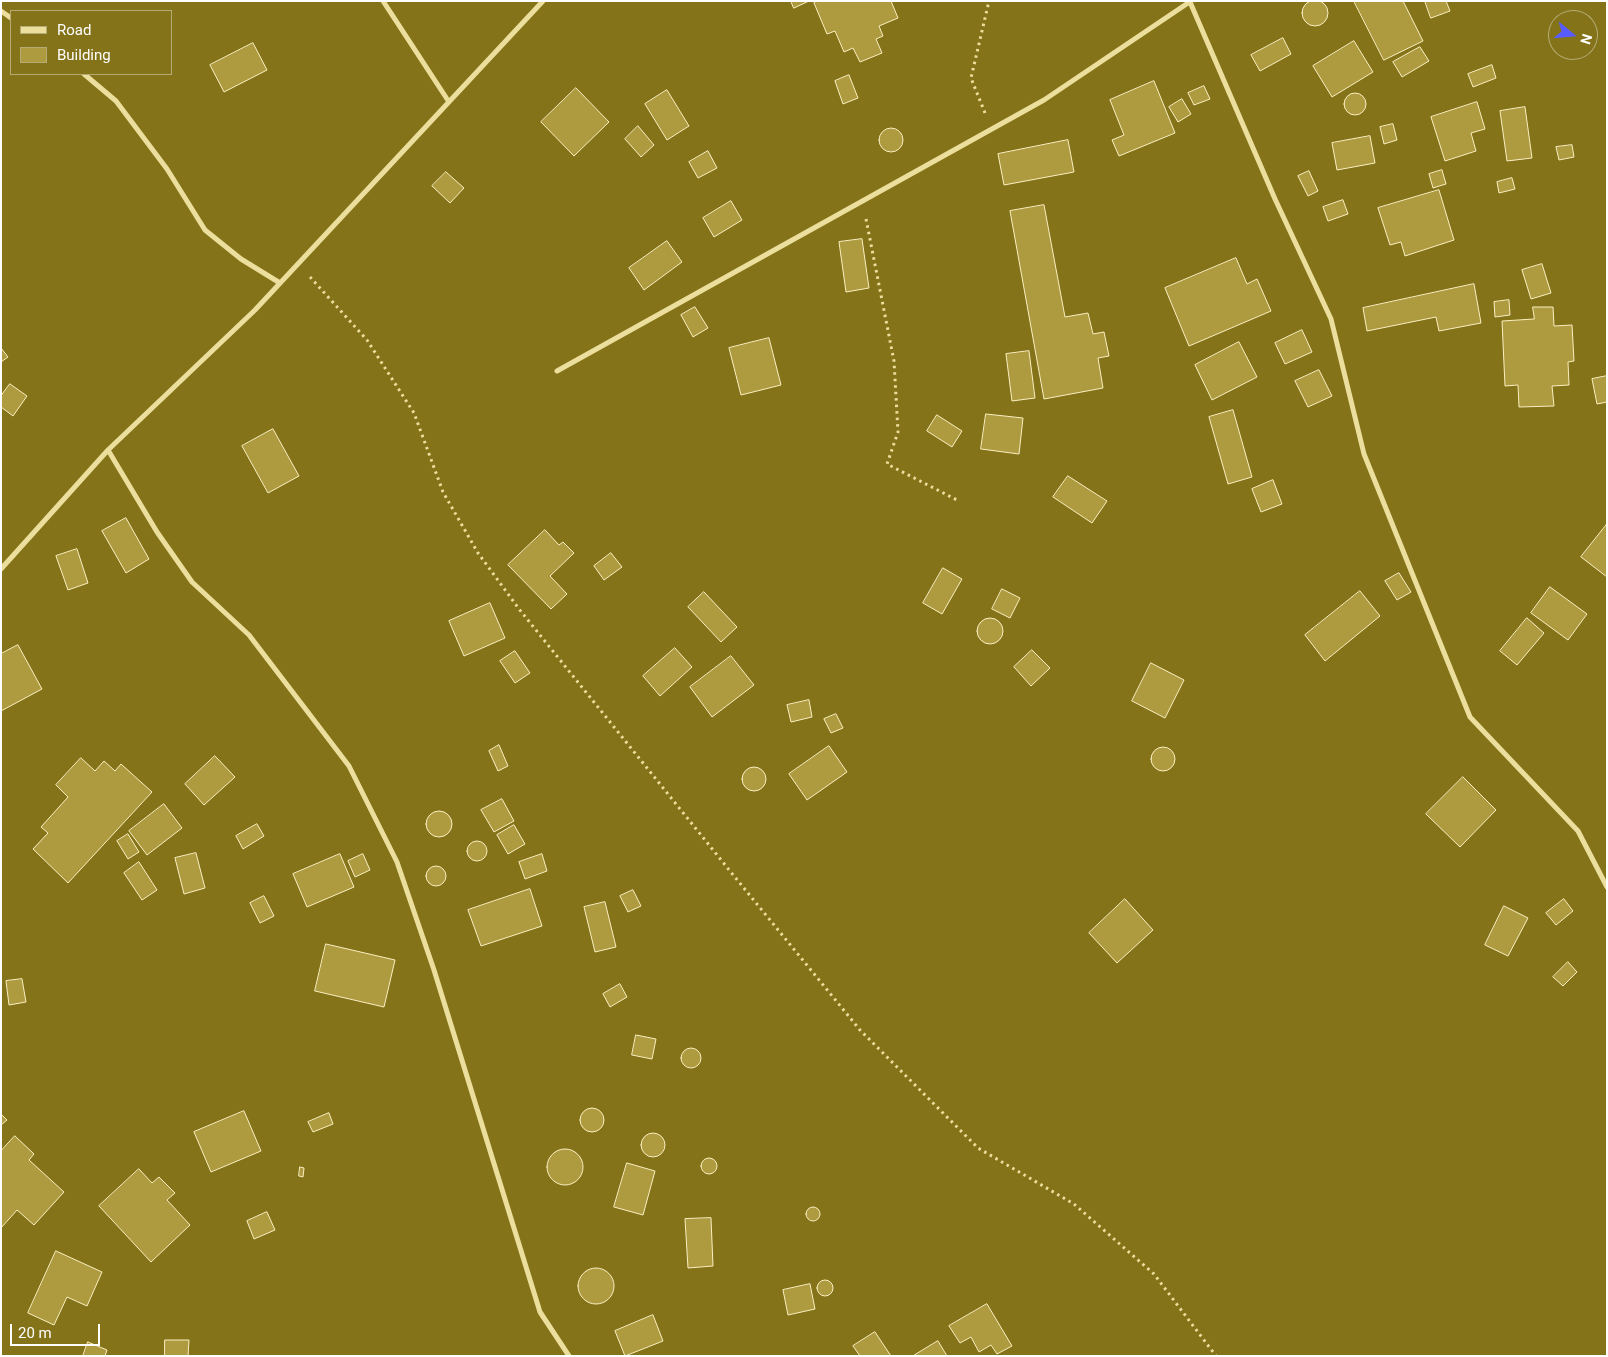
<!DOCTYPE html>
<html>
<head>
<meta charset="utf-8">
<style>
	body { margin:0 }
	#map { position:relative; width:1608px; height:1357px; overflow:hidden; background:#847318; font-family:Roboto,sans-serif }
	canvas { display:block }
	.frame { position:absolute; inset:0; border:2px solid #fff; pointer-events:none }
	.legend { position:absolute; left:10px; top:10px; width:162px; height:65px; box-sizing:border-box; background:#847318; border:1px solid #b5ab74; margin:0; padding:6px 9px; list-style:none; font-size:15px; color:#fff }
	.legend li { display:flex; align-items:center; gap:10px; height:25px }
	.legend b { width:25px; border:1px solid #b5ab74 }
	.north { position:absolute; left:1548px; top:10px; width:50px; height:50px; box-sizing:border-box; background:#847318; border:1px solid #b5ab74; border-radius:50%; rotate:107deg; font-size:14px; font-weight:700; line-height:20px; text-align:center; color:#fff }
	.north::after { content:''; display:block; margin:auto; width:18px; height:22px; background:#585bff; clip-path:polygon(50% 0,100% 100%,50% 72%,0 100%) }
	.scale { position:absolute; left:10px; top:1324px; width:90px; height:22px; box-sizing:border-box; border:2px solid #fff; border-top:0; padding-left:6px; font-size:15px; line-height:18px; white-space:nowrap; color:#fff; -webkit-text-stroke:4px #847318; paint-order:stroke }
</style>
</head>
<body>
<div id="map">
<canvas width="1608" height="1357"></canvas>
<div class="frame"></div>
<ul class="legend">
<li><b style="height:6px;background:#ecde9d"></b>Road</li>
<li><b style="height:14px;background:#ae9b40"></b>Building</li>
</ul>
<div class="north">N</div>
<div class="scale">20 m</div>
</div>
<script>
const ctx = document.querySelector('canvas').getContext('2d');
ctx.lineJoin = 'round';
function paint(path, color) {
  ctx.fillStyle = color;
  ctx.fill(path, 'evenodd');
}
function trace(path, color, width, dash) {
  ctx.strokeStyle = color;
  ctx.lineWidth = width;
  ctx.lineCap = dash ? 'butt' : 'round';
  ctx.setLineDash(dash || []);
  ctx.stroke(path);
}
const building = new Path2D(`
	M1302 13a13 13 0 1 1 26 0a13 13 0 1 1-26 0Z
	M791,1h18l-15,7z
	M817,1h74l7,17 -19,8 4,10 -7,3 6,14 -22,9 -7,-14 -9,4 -9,-21 -8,3 -13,-31z
	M1354,1h49l20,40 -39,19z
	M1425,1h21l4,10 -19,7z
	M1283,38l8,16 -31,17 -9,-16z
	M1354,41l19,31 -41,25 -19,-31z
	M253,43l14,27 -43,22 -14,-27z
	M1420,47l9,14 -27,16 -9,-15z
	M1492,65l4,13 -23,9 -5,-13z
	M849,75l9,23 -15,6 -8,-23z
	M1154,81l21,52 -56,23 -7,-16 12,-5 -14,-35z
	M1204,86l6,13 -16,6 -6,-12z
	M576,88l33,34 -35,34 -33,-34z
	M667,90l22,36 -22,14 -22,-36z
	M1344 104a11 11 0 1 1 22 0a11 11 0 1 1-22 0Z
	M1182,99l9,15 -13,8 -9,-15z
	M1477,102l8,27 -14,4 5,18 -31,10 -14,-44z
	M1525,107l7,51 -25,3 -7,-50z
	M1393,124l4,16 -13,4 -4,-17z
	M638,126l16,19 -13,12 -16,-18z
	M879 140a12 12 0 1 1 24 0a12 12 0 1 1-24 0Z
	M1370,136l5,27 -38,7 -5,-27z
	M1068,140l6,32 -70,13 -6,-31z
	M1572,145l2,12 -15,3 -3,-13z
	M708,151l9,17 -19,10 -9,-16z
	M1442,170l4,14 -13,4 -4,-14z
	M1309,171l9,20 -10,5 -10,-20z
	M446,172l18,16 -14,15 -18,-17z
	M1512,178l3,11 -16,4 -2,-11z
	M1439,190l15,50 -49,16 -4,-14 -11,3 -12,-37z
	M1343,200l5,14 -20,7 -5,-14z
	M731,201l11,19 -28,17 -11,-19z
	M1044,205l21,112 23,-4 5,21 11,-2 5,24 -11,2 5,30 -59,11 -34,-188z
	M862,239l7,49 -23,4 -7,-50z
	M667,241l15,21 -38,28 -15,-22z
	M1236,258l11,26 10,-5 14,32 -82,35 -24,-58z
	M1542,264l9,29 -20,6 -9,-29z
	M1474,284l7,39 -42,8 -3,-14 -69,14 -4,-23z
	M1509,300l1,15 -15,2 -1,-15z
	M695,307l13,21 -15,9 -12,-22z
	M1533,307h20l1,19 18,-1 2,36 -6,1 1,23 -17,1 2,20 -35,1 -1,-22 -13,1 -3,-65 32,-2z
	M1302,330l10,22 -27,12 -10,-21z
	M769,338l12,47 -40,10 -12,-47z
	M1239,342l18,35 -45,23 -17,-35z
	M1,348l7,9 -7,5z
	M1029,351l6,47 -23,3 -6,-47z
	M1319,370l13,26 -24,11 -13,-26z
	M1607,376v26l-10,2 -5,-25z
	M10,384l17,12 -14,20 -12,-9v-11z
	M1233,410l19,67 -24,7 -19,-67z
	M986,414l37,4 -4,36 -38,-5z
	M937,415l25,16 -10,16 -25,-16z
	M273,429l26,47 -31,17 -26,-47z
	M1068,476l39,25 -15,22 -39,-26z
	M1273,480l9,24 -21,8 -9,-23z
	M126,518l23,41 -23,14 -24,-42z
	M1607,524v53l-26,-20z
	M545,530l14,15 4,-3 11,11 -24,23 17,18 -16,15 -43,-44z
	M77,549l11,34 -20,7 -12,-34z
	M611,553l11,14 -18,13 -10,-14z
	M943,568l19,11 -20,35 -19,-11z
	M1399,573l12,19 -14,8 -12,-19z
	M1550,587l37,27 -19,26 -37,-27z
	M1002,589l18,9 -10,20 -18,-9z
	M1360,591l20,25 -55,45 -20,-26z
	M704,592l33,35 -16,15 -33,-35z
	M490,603l15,35 -41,18 -15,-35z
	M1527,618l17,15 -27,32 -17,-14z
	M977 631a13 13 0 1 1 26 0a13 13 0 1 1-26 0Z
	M18,645l24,44 -41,22v-57z
	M675,648l17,19 -32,29 -17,-20z
	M1032,650l18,18 -19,18 -17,-19z
	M515,651l15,22 -15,10 -15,-22z
	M731,656l23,29 -42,32 -22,-30z
	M1151,663l33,17 -19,38 -33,-17z
	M809,700l3,17 -21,5 -4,-17z
	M836,714l7,14 -12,5 -7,-14z
	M499,745l9,21 -10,5 -9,-20z
	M829,746l18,26 -40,28 -18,-26z
	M1151 759a12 12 0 1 1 24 0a12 12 0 1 1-24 0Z
	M215,756l20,21 -31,28 -19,-21z
	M81,758l14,13 9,-10 11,10 6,-7 31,28 -84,91 -35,-34 15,-16 -7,-6 27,-30 -12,-12z
	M742 779a12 12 0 1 1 24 0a12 12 0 1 1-24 0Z
	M1463,777l33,33 -36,37 -34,-33z
	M502,799l12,22 -20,11 -13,-22z
	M164,804l18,24 -35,27 -18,-24z
	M426 824a13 13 0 1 1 26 0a13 13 0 1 1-26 0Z
	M257,824l7,12 -21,13 -7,-13z
	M514,825l11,19 -17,10 -11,-19z
	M128,834l11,18 -11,7 -11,-18z
	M467 851a10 10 0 1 1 20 0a10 10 0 1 1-20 0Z
	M196,853l9,35 -21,6 -9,-36z
	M340,854l14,33 -47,20 -14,-33z
	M363,854l7,16 -15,7 -7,-16z
	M542,854l5,17 -22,8 -6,-17z
	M139,862l18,28 -15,10 -18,-27z
	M426 876a10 10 0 1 1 20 0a10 10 0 1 1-20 0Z
	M530,889l12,37 -61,20 -13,-36z
	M633,890l8,16 -13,6 -8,-16z
	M264,896l10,20 -14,7 -10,-20z
	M1125,899l28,31 -36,33 -28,-30z
	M1564,899l9,12 -17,14 -10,-12z
	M605,902l11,45 -21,5 -11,-45z
	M1504,906l24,12 -20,38 -23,-11z
	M326,944l69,16 -11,47 -69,-16z
	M1568,962l9,10 -14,14 -10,-9z
	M22,979l4,23 -17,3 -3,-24z
	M620,984l7,13 -17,10 -7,-13z
	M636,1035l20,4 -4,20 -20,-4z
	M681 1058a10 10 0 1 1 20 0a10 10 0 1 1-20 0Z
	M580 1120a12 12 0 1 1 24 0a12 12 0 1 1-24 0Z
	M244,1111l17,40 -50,21 -17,-40z
	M329,1113l4,11 -20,8 -5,-10z
	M1,1114l6,6 -6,5z
	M641 1145a12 12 0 1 1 24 0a12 12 0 1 1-24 0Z
	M15,1136l19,18 -5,6 35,32 -30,33 -17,-15 -16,18v-77z
	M547 1167a18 18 0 1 1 36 0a18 18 0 1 1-36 0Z
	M701 1166a8 8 0 1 1 16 0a8 8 0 1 1-16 0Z
	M627,1163l28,8 -12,44 -29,-8z
	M300,1167l4,1 -1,9 -4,-1z
	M139,1169l13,14 7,-6 16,16 -8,7 23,25 -39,37 -52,-56z
	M806 1214a7 7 0 1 1 14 0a7 7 0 1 1-14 0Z
	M267,1212l8,18 -21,9 -7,-18z
	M711,1218l2,48 -25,2 -3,-49z
	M56,1251l46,21 -15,34 -20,-9 -13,28 -26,-12z
	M578 1286a18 18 0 1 1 36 0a18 18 0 1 1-36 0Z
	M817 1288a8 8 0 1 1 16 0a8 8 0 1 1-16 0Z
	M810,1284l5,25 -27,6 -5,-25z
	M987,1304l25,42 -15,8 -6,-9 -12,7 -8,-15 -11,6 -11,-17z
	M653,1315l10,26 -38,15 -10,-25z
	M875,1332l16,24h-31l-7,-10z
	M165,1340h24l-1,16h-23z
	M938,1341l9,15h-34z
	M88,1342l19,8 -2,6h-22z`);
const path = new Path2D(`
	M985,113l-14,-35 18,-77
	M866,219l28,142 4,71 -11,32 70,36
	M310,277l57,63 47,73 29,79 35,61 41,56 215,267 126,154 118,118 96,56 80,70 62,82`);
const minor = new Path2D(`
	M383,1l66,101
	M1190,2l85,197 56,120 33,135 106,263 108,114 29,56
	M1,11l10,7
	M84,74l32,27 51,68 38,61 36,29 39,24
	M557,371l487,-271 147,-99
	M108,450l49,82 35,50 57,53 100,131 48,96 37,108 106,342 29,44
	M1,569l107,-119 147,-140 288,-309`);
paint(building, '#ae9b40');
trace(building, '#f9efc2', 1);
trace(path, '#ecde9d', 3, [2.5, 4]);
trace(minor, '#ecde9d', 5);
</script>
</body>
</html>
